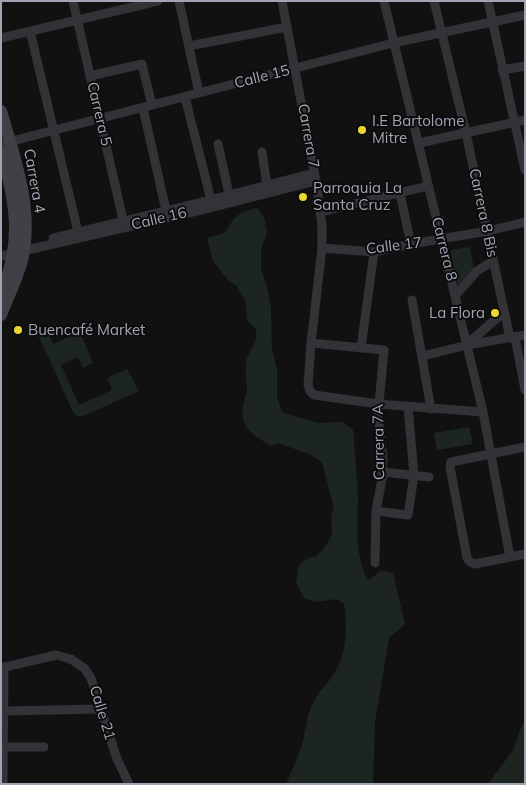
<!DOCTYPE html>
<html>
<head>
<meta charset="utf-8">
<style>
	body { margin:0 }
	#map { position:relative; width:526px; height:785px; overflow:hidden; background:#111112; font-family:Mulish,sans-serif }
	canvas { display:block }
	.frame { position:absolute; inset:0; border:2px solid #a3a4b3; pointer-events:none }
</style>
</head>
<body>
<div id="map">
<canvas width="526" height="785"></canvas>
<div class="frame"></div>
</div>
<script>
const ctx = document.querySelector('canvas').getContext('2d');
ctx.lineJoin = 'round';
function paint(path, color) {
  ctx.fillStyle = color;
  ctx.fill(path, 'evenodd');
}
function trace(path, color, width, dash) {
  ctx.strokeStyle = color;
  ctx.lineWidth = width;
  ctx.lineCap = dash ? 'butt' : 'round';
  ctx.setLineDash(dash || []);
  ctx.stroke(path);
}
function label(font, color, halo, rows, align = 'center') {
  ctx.font = font + ' Mulish,sans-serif';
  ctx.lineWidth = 4;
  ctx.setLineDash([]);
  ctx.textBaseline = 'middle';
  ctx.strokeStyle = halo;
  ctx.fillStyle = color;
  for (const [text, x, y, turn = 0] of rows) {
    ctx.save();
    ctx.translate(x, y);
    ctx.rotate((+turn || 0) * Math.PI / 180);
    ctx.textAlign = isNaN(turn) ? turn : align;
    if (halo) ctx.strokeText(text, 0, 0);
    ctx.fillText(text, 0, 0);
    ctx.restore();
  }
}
const green = new Path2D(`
	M257,208l7,9 3,15 -6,17v20l6,18 4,20 1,43 5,19v28l5,15 35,11 26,-1 10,8c2,22 4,44 5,66 0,29 -4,58 10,84l13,-9 12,2 12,51 -16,14 -14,85 -2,61h-87c6,-14 13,-29 17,-43 3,-13 4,-27 10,-38 4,-10 12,-16 18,-25 16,-22 17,-47 13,-74l-7,-5 -21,3 -12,-4 -8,-15 3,-18 9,-7 9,-2c6,-7 13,-14 15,-24 1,-11 -4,-13 2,-24l-12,-46 -13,-8 -31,-11 -7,3c-18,-11 -32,-18 -28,-42 1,-5 4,-10 4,-15 0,-10 -3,-21 0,-31 6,-15 10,-11 9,-29l-9,-8 -1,-18 -9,-17 -9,-6 -15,-19 -6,-23 18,-5c8,-16 15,-22 32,-25z
	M470,247l4,22 -16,18 -8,-37z
	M45,326l8,18 27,-12 13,31 -10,5 -5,-11 -17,8 18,40 33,-15 -5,-12 20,-9 12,22 -58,26 -4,-1 -4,-4 -37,-82z
	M469,427l4,17 -36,6 -3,-17z
	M525,722v62h-37l25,-34 7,-20z`);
const minor = new Path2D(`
	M73,1l51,223
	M179,1l20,92
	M282,1l34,180 6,45v22l-11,95 -3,42 2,6 4,4 64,9 105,8
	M384,1l99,411 27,145
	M434,1l32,132 44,205
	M488,1l37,169
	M30,31l48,201
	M1,38l157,-37
	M189,46l98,-19
	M502,70l23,-4
	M90,76l52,-12 10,41
	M185,97l27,107
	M143,108l24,107
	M419,143l106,-23
	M1,144l392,-101 132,-28
	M218,144l12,55
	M262,152l5,33
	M400,194l11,50
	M321,212l107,-26
	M53,238l141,-34 120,-31
	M322,248l52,4 37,-8 77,-13 37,-9
	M1,256l196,-45 119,-30
	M455,296l22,-25 16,-10
	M412,300l19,109
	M515,337l10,53
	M311,343l73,7 -6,64 5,46 -1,19 -6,32 -1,52
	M467,344l37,-32
	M361,348l13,-96
	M423,356l44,-11 58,-10
	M525,447l-74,15 -1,5 17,91 3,4 5,2 50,-10
	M382,472l47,5
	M376,511l32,4 6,-40 -6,-68
	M1,668l55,-13 15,4 14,10 6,9 26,81 12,25
	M4,711l97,-2
	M3,747h41
	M3,784l1,-117`);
const secondary = new Path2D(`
	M1,111c14,48 33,99 21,150 -5,18 -14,36 -21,54
	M1,151c15,51 22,91 0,142`);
const markers = [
	[362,130,5,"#ead831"],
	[303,197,5,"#ead831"],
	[495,313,5,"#ead831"],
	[18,330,5,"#ead831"]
];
const streetNames = [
	["Calle 15",262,77,-14],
	["Carrera 5",99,114,77],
	["Carrera 7",308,136,80],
	["Carrera 4",34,181,80],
	["Carrera 8 Bis",483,213,78],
	["Calle 16",159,219,-13],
	["Calle 17",394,246,-7],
	["Carrera 8",444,249,76],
	["Carrera 7A",379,442,-91],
	["Calle 21",102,713,73]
];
const poiNames = [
	["I.E Bartolome",372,121],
	["Mitre",372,138],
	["Parroquia La",313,188],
	["Santa Cruz",313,205],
	["La Flora",485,313,"right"],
	["Buencafé Market",28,330]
];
paint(green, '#1d2520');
trace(minor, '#323237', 9);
trace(secondary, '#404047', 12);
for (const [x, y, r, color] of markers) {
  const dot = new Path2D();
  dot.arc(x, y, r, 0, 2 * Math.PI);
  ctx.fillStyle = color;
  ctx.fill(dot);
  trace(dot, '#0c0c0d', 2);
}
label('15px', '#a3a4b3', '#0c0c0d', streetNames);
label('15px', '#a3a4b3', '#0c0c0d', poiNames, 'left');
</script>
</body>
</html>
